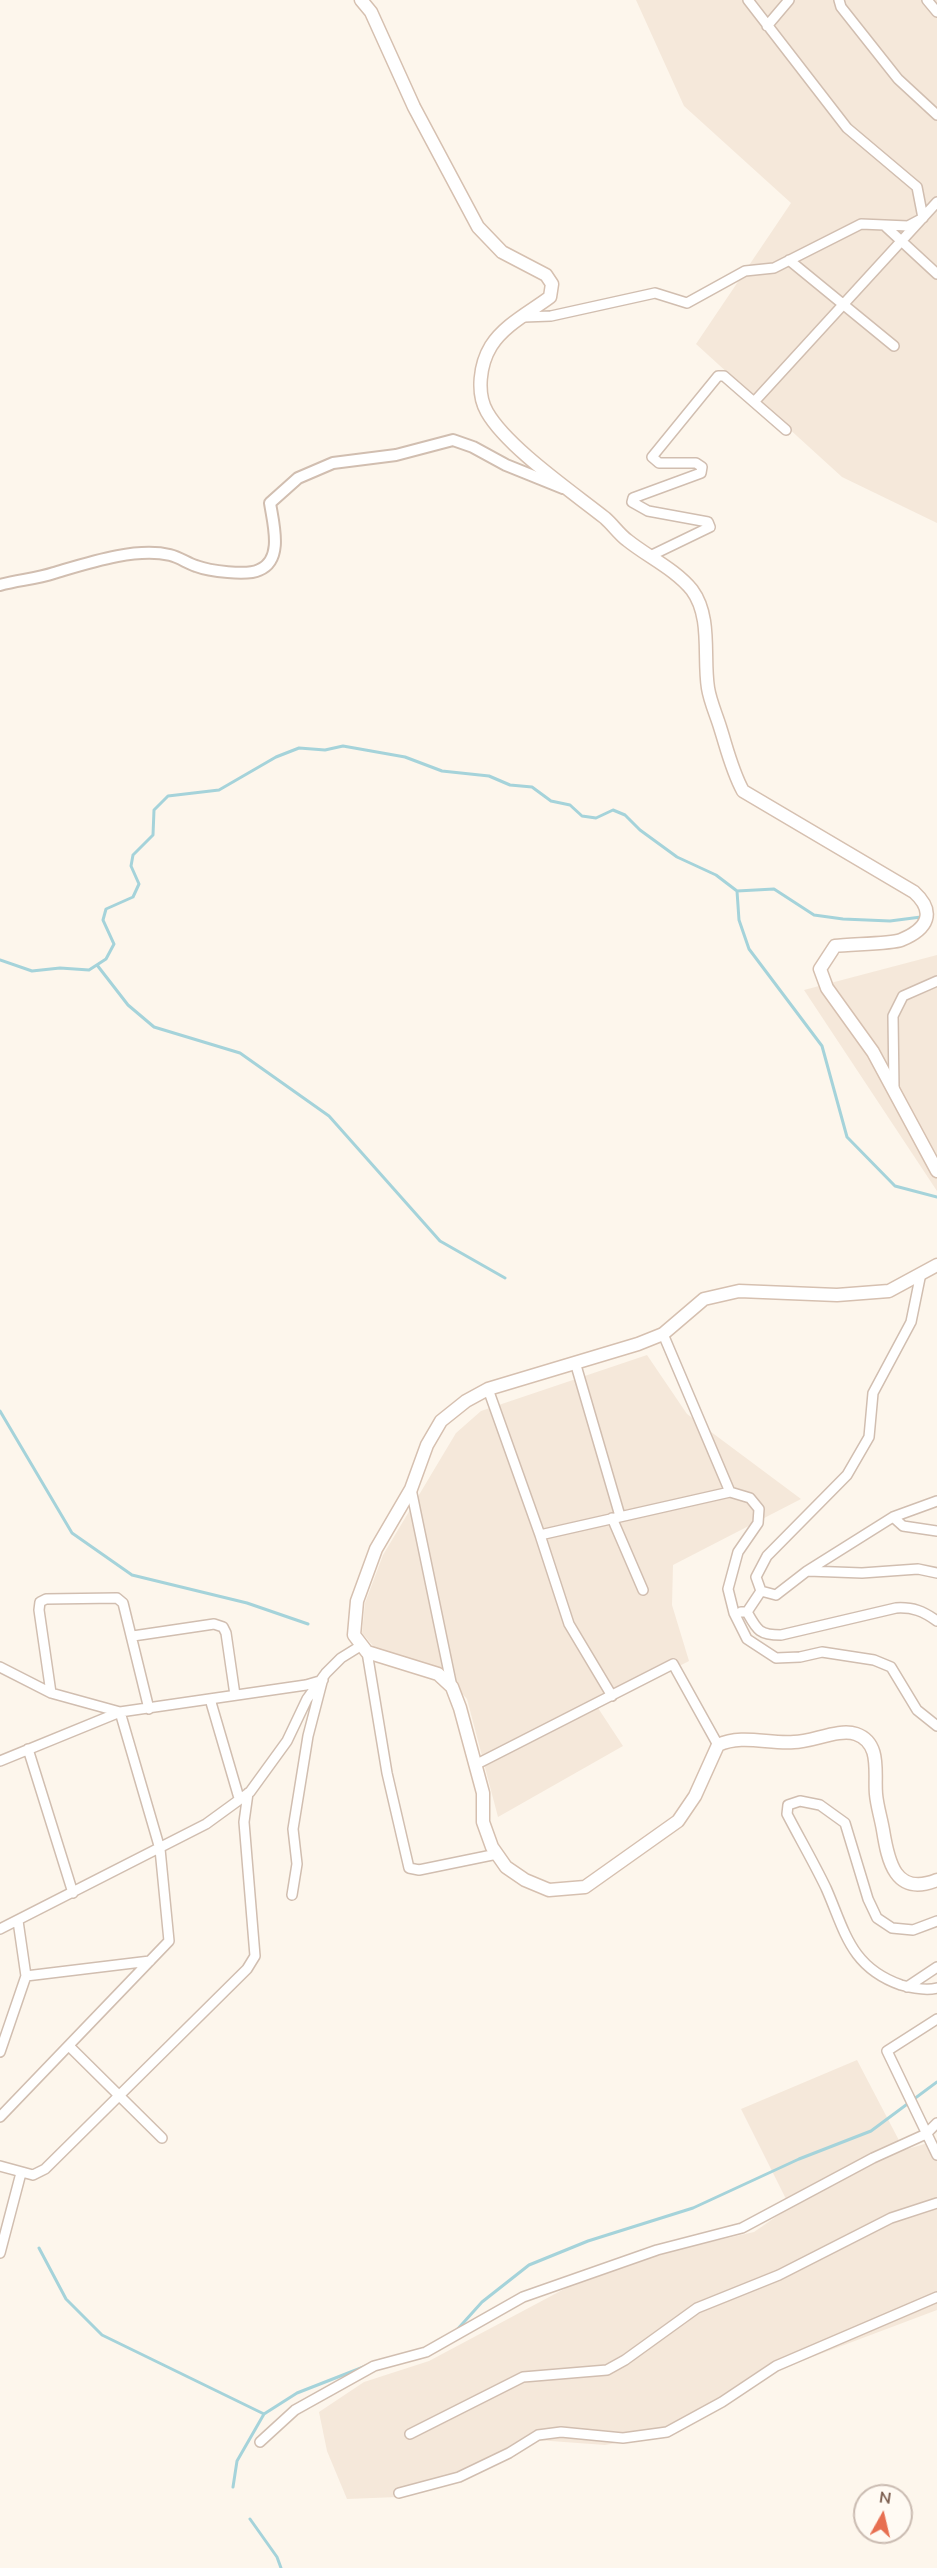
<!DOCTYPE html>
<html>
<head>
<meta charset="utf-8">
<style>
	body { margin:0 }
	#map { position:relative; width:937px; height:2568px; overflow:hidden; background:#fdf6ec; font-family:"Nunito Sans",sans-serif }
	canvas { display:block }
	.north { position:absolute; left:853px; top:2484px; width:60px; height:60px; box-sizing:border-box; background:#fffaf3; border:2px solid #cabbb1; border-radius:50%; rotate:8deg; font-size:16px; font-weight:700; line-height:24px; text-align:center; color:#7a5c4d }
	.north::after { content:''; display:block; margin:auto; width:21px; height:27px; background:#e76f51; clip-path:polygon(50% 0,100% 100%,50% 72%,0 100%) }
</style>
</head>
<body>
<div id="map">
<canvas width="937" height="2568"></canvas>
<div class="north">N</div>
</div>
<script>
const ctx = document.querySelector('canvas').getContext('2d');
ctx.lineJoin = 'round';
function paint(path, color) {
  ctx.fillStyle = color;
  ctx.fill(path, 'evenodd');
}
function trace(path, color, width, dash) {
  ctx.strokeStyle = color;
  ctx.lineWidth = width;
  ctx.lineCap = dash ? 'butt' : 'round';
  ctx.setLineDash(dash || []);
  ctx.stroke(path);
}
const residential = new Path2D(`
	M636,0h301v523l-95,-46 -146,-133 95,-141 -107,-97z
	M937,955v236l-133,-201z
	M647,1355l40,59 114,85 -128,66 -1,40 17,56 -91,47 25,38 -125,71 -31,-118 -28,-31 -65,-21 -12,-14 3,-30 18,-48 73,-122 25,-22z
	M857,2060l47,90 24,-7 9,18v149l-154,58 -111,65 -67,12 -68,-5 -27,6 -46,33 -66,18 -51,2 -20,-48 -8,-39 45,-30 65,-21 154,-82 70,-24 101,-23 36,-25 -49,-98z`);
const stream = new Path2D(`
	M737,891l2,29 10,29 73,97 25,91 48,49 42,11
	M0,960l32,11 28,-3 29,2 17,-11 8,-15 -11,-24 3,-11 27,-12 6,-13 -8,-18 2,-11 20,-20 1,-25 14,-14 51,-6 57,-33 23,-9 26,2 18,-4 62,11 37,14 47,5 21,9 22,2 19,14 19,4 12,11 14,2 17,-8 12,5 15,15 37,27 39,18 21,16 37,-2 40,26 29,4 47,2 31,-4
	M97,965l31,40 26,22 86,26 89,63 111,125 65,37
	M0,1411l72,122 60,42 115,28 61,21
	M39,2248l27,51 36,36 162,79
	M455,2332l27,-30 47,-37 59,-24 105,-33 106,-49 72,-28 66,-49
	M233,2487l4,-26 27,-47 33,-21 69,-27
	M250,2519l27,38 4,11`);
const minor = new Path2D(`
	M839,0l2,7 57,72 39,36
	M927,0l10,12
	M767,26l22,-26
	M884,225l53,49
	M789,260l105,86
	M524,317l27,-1 104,-23 32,10 58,-32 29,-3 87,-44 47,2 15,-8 -6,-31 -70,-59 -99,-128
	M754,402l183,-200
	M650,556l60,-29 -2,-5 -60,-11 -16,-9 1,-4 68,-25 1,-6 -6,-4h-37l-7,-6 66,-81h6l62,54
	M894,1089l-1,-73 10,-20 34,-15
	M663,1334l67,158
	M575,1362l45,154
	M488,1389l52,146 29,89 43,72
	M411,1489l41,198
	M893,1517l10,9 34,5
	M612,1518l31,72
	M540,1535l190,-43 20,6 9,11 -1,14 -20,29 -10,37 6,24 13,26 29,19 24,-1 22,-5 52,8 17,7 26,43 20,16
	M808,1571l54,2 56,-4 19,4
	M761,1591l-5,-14 11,-21 80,-81 22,-38 4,-44 38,-71 10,-49
	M761,1591l15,4 31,-24 86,-54 44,-16
	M741,1612h6l14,-21
	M747,1612c10,18 12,23 34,23l115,-27c17,-1 27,3 41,13
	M133,1636l81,-12 9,3 3,6 9,62
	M367,1652l20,121 22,95 10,2 78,-16
	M0,1667l51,26 69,19 186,-27 17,-5
	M51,1693l-12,-83 1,-8 6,-3 71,-1 6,5 26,106
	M210,1699l29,99
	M28,1749l45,144
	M0,1761l120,-49 40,137 9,92 -169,176
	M475,1765l198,-101 45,81
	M292,1895l5,-31 -4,-35 15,-93 14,-54
	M937,1921l-24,9 -21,-2 -15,-10 -9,-19 -23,-76 -25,-18 -20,-4 -12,4 -1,9c13,25 27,49 39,74 19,43 24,79 75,97 11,3 25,6 36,3
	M0,1929l206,-105 44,-32 37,-51 20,-42 19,-26 15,-15 21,-13
	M26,1976l124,-15
	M907,1987l30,-20
	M937,2019l-50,32 50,104
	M69,2046l93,92
	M0,2052l26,-76 -8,-55
	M0,2166l33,9 12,-6 202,-200 8,-13 -11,-134 4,-29
	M0,2253l21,-80
	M410,2434l113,-57 84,-7 18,-10 72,-52 82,-33 112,-57 46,-15
	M260,2442l35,-32 79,-44 52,-14 97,-55 134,-47 85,-22 131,-70 53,-24 11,-11
	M399,2493l60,-16 50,-24 29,-18 23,-3 62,6 44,-6 55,-30 54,-36 161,-69`);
const tertiary = new Path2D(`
	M0,585c18,-5 36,-6 54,-12 34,-10 81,-26 116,-18 9,2 17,8 26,11 13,5 51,10 63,4 25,-10 14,-47 11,-67l28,-25 35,-15 63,-8 57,-15 20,7 33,18 57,23`);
const secondary = new Path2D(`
	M361,0l10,12 43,95 64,120 24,25 44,23 6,9 -2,13c-20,15 -46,28 -59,49 -11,18 -15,47 -4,66 20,35 84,79 118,106 8,7 14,16 22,22 21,17 48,29 65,50 20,27 11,67 16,98 2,13 8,26 12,39 7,22 12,44 23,64l171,101c22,20 14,37 -13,48 -10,4 -52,4 -66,6l-15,23 7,19 46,64 64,119
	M937,1265l-48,26 -52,4 -98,-4 -35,8 -41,35 -25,10 -150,45 -22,12 -25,20 -14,24 -16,44 -35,60 -19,52 -3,34 13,17 71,22 14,13 8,21 23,85v29l9,25 14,20 19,13 24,10 36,-3 93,-66 17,-25 23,-51c24,-11 50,-1 76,-3 18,0 45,-14 62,-8 26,9 18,40 20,60 1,12 5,24 7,36 5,31 12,67 54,50`);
paint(residential, '#f5e8da');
trace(stream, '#a5d3da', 3);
trace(minor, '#d1beb0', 12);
trace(tertiary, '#d1beb0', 14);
trace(secondary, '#d6c0b0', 15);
trace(minor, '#fff', 9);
trace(tertiary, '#fff', 10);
trace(secondary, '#fff', 12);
</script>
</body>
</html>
